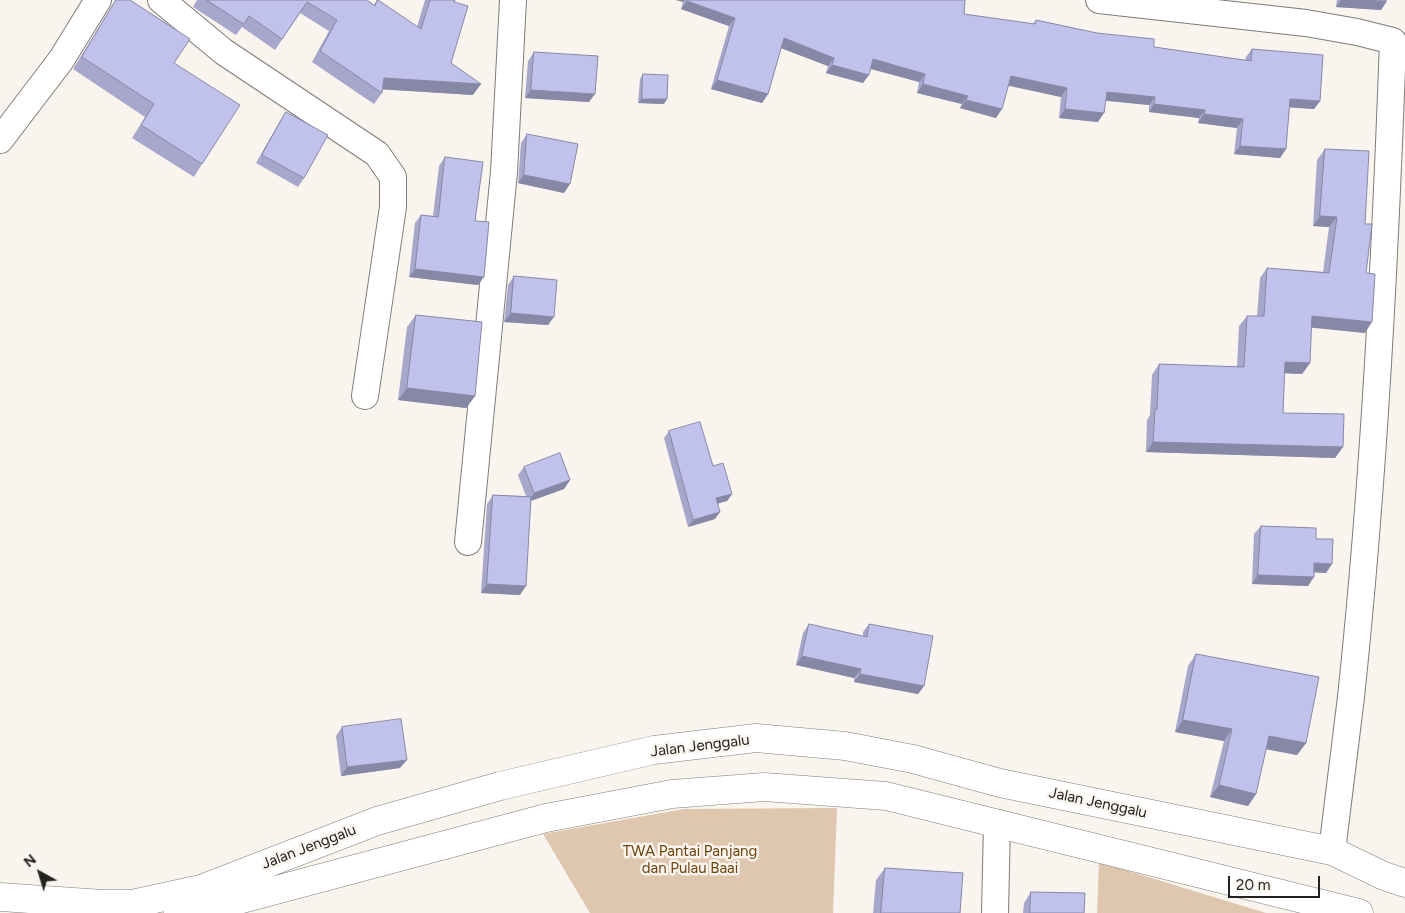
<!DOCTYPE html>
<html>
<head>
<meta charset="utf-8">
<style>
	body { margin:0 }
	#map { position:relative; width:1405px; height:913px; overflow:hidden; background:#f9f4ee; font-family:Figtree,sans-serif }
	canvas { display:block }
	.north { position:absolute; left:15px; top:848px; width:50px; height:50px; -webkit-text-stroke:4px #f9f4ee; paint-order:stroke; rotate:321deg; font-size:14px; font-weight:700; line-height:20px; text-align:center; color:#232220 }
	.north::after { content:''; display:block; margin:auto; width:18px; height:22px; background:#232220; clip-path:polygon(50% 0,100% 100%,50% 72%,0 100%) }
	.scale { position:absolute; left:1228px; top:876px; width:92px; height:22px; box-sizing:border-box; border:2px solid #232220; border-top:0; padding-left:6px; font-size:15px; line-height:18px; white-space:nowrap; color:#232220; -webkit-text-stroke:4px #f9f4ee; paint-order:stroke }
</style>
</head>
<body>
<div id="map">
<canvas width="1405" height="913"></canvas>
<div class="north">N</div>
<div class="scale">20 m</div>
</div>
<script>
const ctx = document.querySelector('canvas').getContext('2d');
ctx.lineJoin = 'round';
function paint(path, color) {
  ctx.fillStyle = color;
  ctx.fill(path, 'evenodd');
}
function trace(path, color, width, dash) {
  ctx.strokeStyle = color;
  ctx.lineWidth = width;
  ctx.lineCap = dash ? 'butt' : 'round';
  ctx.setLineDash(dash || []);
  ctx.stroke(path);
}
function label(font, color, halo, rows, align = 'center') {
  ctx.font = font + ' Figtree,sans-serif';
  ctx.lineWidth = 5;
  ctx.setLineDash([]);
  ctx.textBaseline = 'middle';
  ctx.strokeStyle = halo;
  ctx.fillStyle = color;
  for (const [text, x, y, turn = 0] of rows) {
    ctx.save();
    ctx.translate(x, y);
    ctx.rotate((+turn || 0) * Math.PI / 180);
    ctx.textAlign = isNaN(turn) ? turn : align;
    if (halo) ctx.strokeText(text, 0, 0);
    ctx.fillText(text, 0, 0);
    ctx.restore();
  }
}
const green = new Path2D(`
	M837,808l-4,105h-243l-47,-79 141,-25z
	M1099,862l167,51h-169z`);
const street = new Path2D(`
	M161,0l63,52 153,102 16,23v30l-28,189
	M1099,0l207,23 51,9 36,9c-8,219 -19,439 -42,656 -6,52 -13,103 -19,154
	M0,140l61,-80 37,-60
	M468,542l36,-370 9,-172
	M995,913l2,-90`);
const primary = new Path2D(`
	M0,897l103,7h29l69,-15 176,-68 123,-35 154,-36 102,-12 89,8 68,13 87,24 332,68 52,25 21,7
	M178,913l49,-10 319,-85 126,-24 92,-7 122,9 473,117`);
const wall = new Path2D(`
	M116,0h14l44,63 28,101 -8,13 -62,-39 13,-21 -72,-48z
	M197,0h170l7,5 3,-5 40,27 8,-27h30l-4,63 22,32 -91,-6v4l-8,11 -62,-42 17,-31 -29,-18 -25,37 -33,-23 -6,8 -43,-28z
	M676,0h289l-1,14 69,10 3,-4 118,27 91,13 1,-3 6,-8 68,52 -6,8 -25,-2 -3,42 -6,9 -46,-4 3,-26 -39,-5 1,-5 -50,-6v-7l-43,-4 -8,21 -39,-4 2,-21 -52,-12 -13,33 -36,-10 2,-4 -45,-11 2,-11 -48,-14 -8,15 -37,-10 2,-7 -47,-18 -13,46 -6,9 -51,-14 18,-63 -48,-17 2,-7z
	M1337,0h50l-6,10 -45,-3z
	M534,52l55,50 -64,-4 3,-37z
	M643,74l21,30 -26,-1 2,-24z
	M286,112l18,66 -6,9 -42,-24 24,-42z
	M527,134l37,59 -46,-10 3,-40z
	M1325,149l40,75 1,49 -1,60 -54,-6 -1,36 -8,11 -18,-1 -1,40 60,34 -8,11 -189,-6 1,-32 3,-5 2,-40 7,-11 78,3 2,-41 8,-10h10l3,-38 7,-10 56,4 6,-45 -16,-1 4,-66z
	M445,157l30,64 3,64 -69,-8 6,-54 6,-8 12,1 6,-50z
	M514,276l34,49 -44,-3 4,-37z
	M416,315l59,81 -9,12 -68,-8 9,-73z
	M669,431l44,35 19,28 -5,7 -10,3 -2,15 -27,8 -24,-89z
	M524,467l46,13 -6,9 -34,12 -10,94 -39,-2 6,-89 6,-9 33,1 -8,-21z
	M1261,526l65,47 -12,-1 -6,14 -56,-2 2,-50z
	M809,624l54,12v-4l6,-8 55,62 -6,8 -64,-12v-4l-58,-13 7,-32z
	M1196,654l110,89 -9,12 -31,-6 -10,45 -8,12 -38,-9 14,-56 -49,-9 13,-66z
	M342,727l58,41 -59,8 -5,-40z
	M885,868l75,45h-87l3,-33z
	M1031,892l53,21h-61l1,-10z`);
const shadedWall = new Path2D(`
	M676,0h9l-2,2z
	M1341,0h28l18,1 -6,9 -45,-3z
	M687,1l48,17 -6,8 -48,-17z
	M784,38l50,20 -6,8 -50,-19z
	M873,59l52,15 -6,8 -52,-14z
	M832,65l37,10 -6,8 -37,-10z
	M1011,76l56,12 -6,9 -56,-12z
	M384,78l97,6 -8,11 -97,-6z
	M717,80l51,14 -6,9 -51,-14z
	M923,84l45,12 -6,8 -45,-11z
	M531,90l64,4 -6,8 -64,-4z
	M1107,92l48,5 -6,8 -48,-5z
	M642,99h25l-3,5 -26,-1z
	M1290,99l30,2 -6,8 -30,-2z
	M966,100l36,9 -6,9 -36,-10z
	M1154,104l51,6 -6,8 -50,-6z
	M1065,109l39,4 -6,9 -39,-4z
	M1204,114l39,5 -6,9 -39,-5z
	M1240,146l46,3 -6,9 -46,-4z
	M524,175l46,9 -6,9 -46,-10z
	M1320,216l17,1 -8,10 -16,-1z
	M415,269l69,8 -6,8 -69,-8z
	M511,313l43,4 -6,8 -44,-3z
	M1312,316l60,6 -7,11 -60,-6z
	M1285,362l25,1 -8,11 -24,-1z
	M407,388l68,8 -9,12 -68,-8z
	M1153,442l190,5 -8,11 -189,-6z
	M570,480l-6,9 -36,13 6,-9z
	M732,494l-5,7 -16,4 5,-7z
	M720,512l-5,7 -27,8 5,-7z
	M1314,563l18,1 -6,9 -18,-1z
	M1258,575l56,2 -6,9 -56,-2z
	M487,584l39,2 -6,9 -39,-2z
	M802,656l59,13 -7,9 -58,-13z
	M860,674l64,12 -6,8 -64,-12z
	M1183,720l49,9 -8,12 -49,-9z
	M1269,736l37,7 -9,12 -37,-7z
	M407,760l-7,8 -59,8 6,-9z
	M1219,785l37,9 -8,12 -38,-9z`);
const building = new Path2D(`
	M116,0h14l60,39 -16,24 66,42 -38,59 -61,-39 13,-21 -72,-47z
	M207,0h160l8,6 2,-6h1l43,29 9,-29h25l-1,2 14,4 -17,57 30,21 -97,-6 -2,15 -62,-42 17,-31 -30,-18 -25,37 -33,-23 -5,8z
	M687,0h278l-1,14 71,10 1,-4 61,13 57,6v8l97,14 1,-12 71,6 -3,46 -30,-2 -4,50 -46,-3 3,-27 -39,-5 1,-4 -51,-6 1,-7 -48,-5 -3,21 -39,-4 2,-21 -56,-12 -9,33 -36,-9 2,-4 -45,-12 2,-10 -52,-15 -4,16 -37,-10 2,-7 -50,-20 -16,56 -51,-14 18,-62 -48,-17z
	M534,52l64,4 -3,38 -64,-4z
	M643,74l25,1 -1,24h-25z
	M286,112l42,23 -24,43 -42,-23z
	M527,134l51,10 -8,40 -46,-9z
	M1325,149l44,2 -4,73h7l-6,49 9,1 -3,48 -60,-6 -2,47 -25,-1 -2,51 61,1 -1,33 -190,-5 2,-33h2l2,-45 85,3 3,-51h17l3,-48 62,5 8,-56 -17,-1z
	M445,157l38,5 -8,59 14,1 -5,55 -69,-8 6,-54 17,2z
	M514,276l43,4 -3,37 -43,-4z
	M416,315l66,7 -7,74 -68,-8z
	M700,422l13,44 10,-3 9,31 -16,4 4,14 -27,8 -24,-89z
	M560,453l10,27 -36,13 -10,-26z
	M493,495l38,2 -5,89 -39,-2z
	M1261,526l55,2v11h17l-1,25 -18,-1v14l-56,-2z
	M809,624l58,13 2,-13 64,12 -9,50 -64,-12 1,-5 -59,-13z
	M1196,654l123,23 -13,66 -37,-7 -13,58 -37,-9 13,-56 -49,-9z
	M401,719l6,41 -60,7 -5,-40z
	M885,868l78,5 -3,40h-79z
	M1031,892l54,1 -1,20h-54z`);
const streetNames = [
	["Jalan Jenggalu",700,746,-7],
	["Jalan Jenggalu",1098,803,12],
	["Jalan Jenggalu",309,847,-21]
];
const parkNames = [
	["TWA Pantai Panjang",690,852],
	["dan Pulau Baai",690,869]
];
paint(green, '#dec6af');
trace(street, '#807b77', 28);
trace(primary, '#807b77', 29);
trace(street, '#fff', 26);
trace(primary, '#fff', 28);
paint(wall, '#a6a7cb');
paint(shadedWall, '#8788a5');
paint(building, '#c1c2ec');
trace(building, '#8788a5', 1);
label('15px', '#232220', '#f9f4ee', streetNames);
label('15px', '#6f440d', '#f9f4ee', parkNames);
</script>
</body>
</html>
